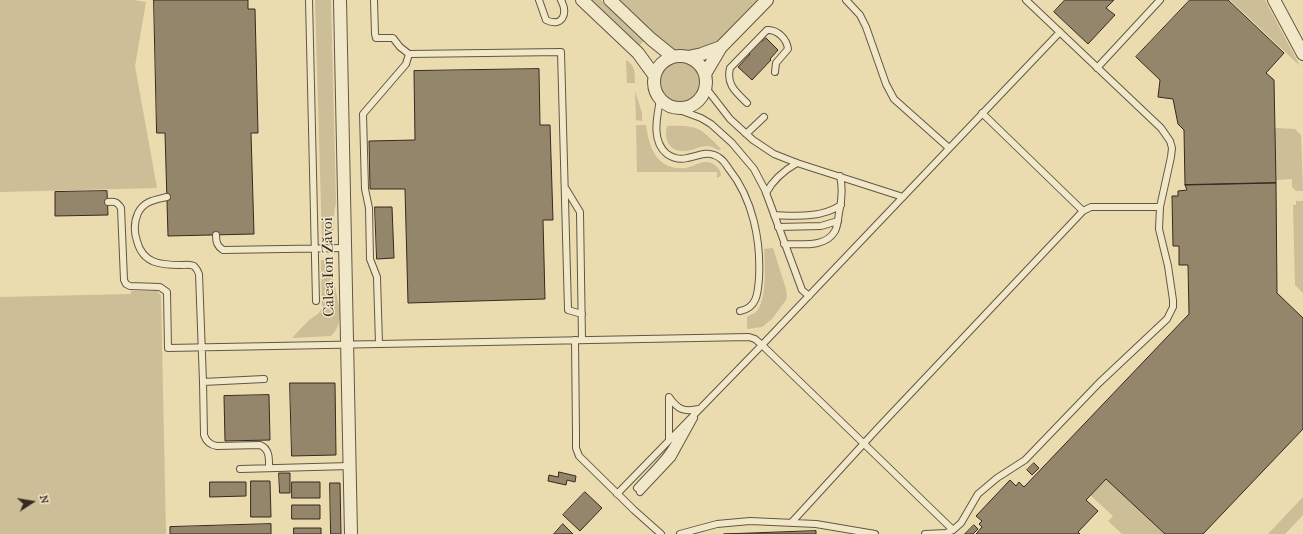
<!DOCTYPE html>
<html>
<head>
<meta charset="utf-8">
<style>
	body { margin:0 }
	#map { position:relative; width:1303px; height:534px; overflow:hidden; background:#eadcae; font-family:"IM FELL French Canon",serif }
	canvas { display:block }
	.north { position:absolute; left:12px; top:482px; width:40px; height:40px; -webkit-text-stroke:3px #f1e8ca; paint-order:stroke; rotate:78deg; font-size:11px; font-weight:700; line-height:16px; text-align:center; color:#372921 }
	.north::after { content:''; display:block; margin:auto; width:14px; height:18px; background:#372921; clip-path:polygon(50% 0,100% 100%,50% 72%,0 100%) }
</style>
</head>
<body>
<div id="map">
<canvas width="1303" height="534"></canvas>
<div class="north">N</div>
</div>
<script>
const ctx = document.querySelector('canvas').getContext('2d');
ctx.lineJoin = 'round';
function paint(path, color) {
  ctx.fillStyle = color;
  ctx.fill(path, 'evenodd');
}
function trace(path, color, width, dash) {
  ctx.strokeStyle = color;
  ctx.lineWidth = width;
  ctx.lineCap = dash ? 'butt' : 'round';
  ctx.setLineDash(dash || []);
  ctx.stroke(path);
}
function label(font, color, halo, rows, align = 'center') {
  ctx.font = font + ' "IM FELL French Canon",serif';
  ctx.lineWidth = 3;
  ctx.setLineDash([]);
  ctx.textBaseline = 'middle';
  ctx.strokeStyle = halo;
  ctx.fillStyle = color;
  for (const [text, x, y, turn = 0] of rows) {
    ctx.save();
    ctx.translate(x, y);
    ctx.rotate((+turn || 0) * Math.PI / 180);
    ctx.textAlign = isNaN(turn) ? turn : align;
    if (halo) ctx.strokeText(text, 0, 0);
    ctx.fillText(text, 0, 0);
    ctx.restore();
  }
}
const green = new Path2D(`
	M0,0h134l12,2 -11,64 22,122 -157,4z
	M315,0h16l5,203 -2,10 -1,27 -11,1z
	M589,0h12l43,41 -6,6z
	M610,0h157l-46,47 -33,10 -9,-2 -7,1z
	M1230,0h35l35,66z
	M626,60c9,5 9,13 9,23h-8z
	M659 82a21 21 0 1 1 42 0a21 21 0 1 1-42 0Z
	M635,91l7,22v8l-6,-1z
	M636,125h10c3,23 11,46 40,43 6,-1 11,-5 18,-6 8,-1 17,5 17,14l-4,2v-6h-80z
	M667,126c30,-1 33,1 54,23l-3,1c-4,-2 -7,-4 -11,-4 -8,0 -15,5 -22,5 -15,1 -22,-11 -18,-25z
	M1275,128l20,1 6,6 2,56h-7l-4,-4v-8l-16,1z
	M1296,201h7v92l-8,-8 -2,-80h3z
	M773,248l13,41 1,6 -1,5 -14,19 -10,8 -15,2v-12c2,-2 7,-3 9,-5 11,-10 9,-48 8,-63z
	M321,260h12c0,7 -1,15 1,22 3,19 13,39 -3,54l-39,2 17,-18 9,-6 4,-6z
	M131,291h26l4,4 5,239h-166v-237l131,-3z
	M1106,479l59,55h-43l-14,-13 5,-5 -23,-21z
	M1303,497v18l-18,19h-17z`);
const building = new Path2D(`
	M154,0h94v9h7l3,124h-7l3,101 -86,2 -3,-103h-8z
	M1065,0h49l-8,8 9,7 -27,29 -34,-32z
	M1190,0h38l56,53 -18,20 8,7 2,103 -91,2 -1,-55 -6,-6 -5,-25 -15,-2 2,-17 -24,-23z
	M766,38l12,12 -8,9 1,1 -19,20 -14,-13 12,-13 -2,-2 13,-12 1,1z
	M539,69l1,56h10l3,95h-10l2,79 -137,4 -3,-114h-35l-1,-48 46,-1 -1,-69z
	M1276,183l1,110 26,25v111l-100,105h-38l-59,-55 -20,21 12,11 -20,21 2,2h-104l6,-7 -3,-3 3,-3 -6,-5 34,-36 6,6 3,-4 5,5 165,-173 -1,-49h-9v-19h-6l-1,-50h6v-5l9,-1 -2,-5z
	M107,191l1,24 -53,1v-24z
	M375,207h17l2,51 -17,1z
	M290,383h45l1,72 -44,1z
	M269,395l1,45 -45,1 -1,-45z
	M1034,463l5,5 -7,7 -5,-5z
	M559,472l17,4 -1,6 -8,-2 -1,5 -18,-4 1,-6 9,2z
	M279,473h11v20h-10z
	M251,481h19l1,36h-20z
	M210,482h36v14l-36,1z
	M292,482h28v16h-28z
	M330,483h10l1,51h-10z
	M585,492l17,16 -22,23 -17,-16z
	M292,505h28v14h-28z
	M271,524v10h-101v-7z
	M563,524l10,10h-19z
	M974,525l4,4 -5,5h-8z
	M294,528h27v6h-27z
	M816,531v3h-92z`);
const lane = new Path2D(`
	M309,0l7,301
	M374,0l1,34 1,4h17l7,9 9,7 152,-2 7,258 14,4
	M539,0l7,20c17,8 22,-7 15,-20
	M846,0l14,15 6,12 20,57 8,15 55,49
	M1097,68l63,-68
	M706,88l24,31 23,21 21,14 23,9 106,34
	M660,100c-3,17 -9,41 7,54 6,4 13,6 20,4 9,-1 18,-7 27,-3 7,2 11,8 15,14 24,30 32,72 30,109 -1,15 -2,30 -19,33
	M747,103c-11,-11 -21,-18 -17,-35l37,-38c10,-1 20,9 21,19l-12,14 -1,9
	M674,108l27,10 10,6 21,19 22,26 11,21 37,100 7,6
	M982,113l101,98
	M746,134l18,-17
	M566,189l14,23 2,128
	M766,193c7,-13 17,-22 31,-30
	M167,197c-13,3 -23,4 -29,16 -4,9 -4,19 -1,28 6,23 24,24 44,24 4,0 9,-1 13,1 2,2 4,5 5,8l4,108 61,-3
	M108,202c7,-1 9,0 13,6l3,72 2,4 4,2 30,1 7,5 1,56 581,-11 6,2 7,6 191,185
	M774,215c22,1 48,3 67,-10
	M778,227l43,-1 17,-5
	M216,235c0,7 1,11 7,15l122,-2
	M784,244c16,0 42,4 51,-13 3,-6 3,-13 4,-18 3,-13 4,-24 1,-37
	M575,340l1,93v15l3,8 55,54 27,24
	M379,344l-2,-67 -7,-18 -1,-51 -4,-19 -2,-75 43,-50 3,-10
	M203,382l1,53c2,6 6,10 13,11l43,-1c10,4 9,14 9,23
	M669,440v-43c9,13 15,15 30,12
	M240,469l110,-3
	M637,488c17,-19 34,-33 44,-57
	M640,492l32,-34 22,-40
	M617,494l145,-149 298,-313
	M792,522l86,-94 205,-217 8,-4h69
	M680,534l37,-10 33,-3 66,3 59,10
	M925,534l21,-1 7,-3 8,-7 17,-29 19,-16 28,-18 74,-77 68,-64 6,-12v-7l-5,-34 -9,-37 1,-22 11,-50 1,-9 -2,-7 -9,-13 -135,-128`);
const street = new Path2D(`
	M340,0l11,534
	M582,0l56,53 16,22
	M610,0l41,39 21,17
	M1274,0l29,54
	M654 82a26 26 0 1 1 52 0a26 26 0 1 1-52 0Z
	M688,57l14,-3 19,-7
	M705,74l16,-27 46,-47`);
const streetNames = [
	["Calea Ion Zăvoi",329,267,-91]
];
paint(green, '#ccbe96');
paint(building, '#94866a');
trace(building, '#372921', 1);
trace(lane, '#645644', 8);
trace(street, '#645644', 14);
trace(lane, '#f1e8ca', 6);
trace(street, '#f1e8ca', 12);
label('15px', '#372921', '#f1e8ca', streetNames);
</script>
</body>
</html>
